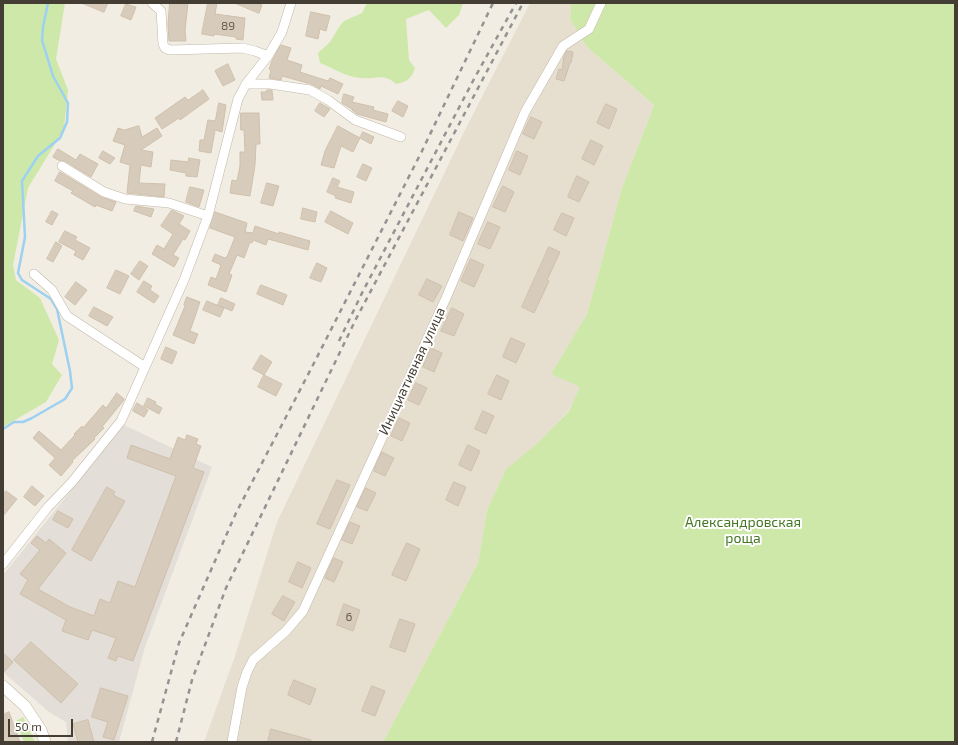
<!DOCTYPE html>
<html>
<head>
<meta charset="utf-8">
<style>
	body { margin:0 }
	#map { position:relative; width:958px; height:745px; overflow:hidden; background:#f2ede3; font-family:"Exo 2",sans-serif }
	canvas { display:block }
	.frame { position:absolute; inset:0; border:4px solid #443d33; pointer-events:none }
	.scale { position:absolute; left:8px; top:719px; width:65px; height:18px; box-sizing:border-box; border:2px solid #443d33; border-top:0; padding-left:5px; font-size:12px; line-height:14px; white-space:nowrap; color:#443d33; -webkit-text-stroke:3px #fff; paint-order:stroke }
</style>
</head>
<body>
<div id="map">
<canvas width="958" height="745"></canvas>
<div class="frame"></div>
<div class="scale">50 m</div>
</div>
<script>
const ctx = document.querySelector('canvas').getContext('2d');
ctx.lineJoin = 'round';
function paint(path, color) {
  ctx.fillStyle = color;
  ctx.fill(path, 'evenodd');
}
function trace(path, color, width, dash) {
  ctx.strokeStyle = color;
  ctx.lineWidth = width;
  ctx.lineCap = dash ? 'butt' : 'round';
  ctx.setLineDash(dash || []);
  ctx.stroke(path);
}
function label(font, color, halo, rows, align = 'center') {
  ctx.font = font + ' "Exo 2",sans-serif';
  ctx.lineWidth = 4;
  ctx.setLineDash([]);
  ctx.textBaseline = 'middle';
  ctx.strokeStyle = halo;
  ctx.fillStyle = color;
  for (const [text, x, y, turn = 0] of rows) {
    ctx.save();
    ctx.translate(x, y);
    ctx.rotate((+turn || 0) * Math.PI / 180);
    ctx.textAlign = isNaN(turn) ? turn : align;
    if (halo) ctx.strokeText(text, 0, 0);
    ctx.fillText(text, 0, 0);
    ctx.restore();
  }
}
const residential = new Path2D(`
	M530,3h41l-1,16 16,27 68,59 -32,83 -35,126 -36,60 30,13 -12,23 -31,34 -32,25 -19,41 -9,53 -95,179h-179l31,-86 42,-134 188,-392z`);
const industrial = new Path2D(`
	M124,425l88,42 -67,180 -26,95h-51l-2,-20 -17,-10 -46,-40v-97z`);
const green = new Path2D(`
	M3,3h62l-9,56 12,31 -4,39 -36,59 -15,77 3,15 24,18 19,42 -7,24 10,11 -16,27 -43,25z
	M367,3h96l-4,12 -13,13 -17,-18 -23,9 3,41 6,8c-3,11 -9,14 -19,16 -13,-12 -20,-4 -35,-6 -15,-1 -28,-10 -41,-15l-2,-10 12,-11 9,-15 5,-6 18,-8z
	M571,3h384v739h-572l95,-179 9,-53 19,-41 32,-26 31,-32 11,-24 -29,-13 36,-60 35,-126 32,-83 -68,-59 -16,-27z
	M23,717l12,25h-11l-8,-21z`);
const stream = new Path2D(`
	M3,429l11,-7h9l9,-4 33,-19 7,-11 -2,-17 -13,-62 -6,-10 -29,-19 -4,-7 7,-36 -3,-56 16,-25 22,-18 7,-16 1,-19 -15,-27 -11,-36 1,-13 5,-24`);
const building = new Path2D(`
	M82,3h26l-4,9z
	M170,3h18l-3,27 1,11h-17l-1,-16z
	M208,3h9l-2,11 30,4 -2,22 -7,-1v-2l-22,-3v2l-12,-2z
	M235,3h22l5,2 -3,8z
	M126,4l10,3 -5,13 -10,-4z
	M311,12l19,4 -4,15 -6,-2 -2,10 -12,-3z
	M281,45l10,3 -4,12 15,5 -2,7 28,9 2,-3 13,6 -5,10 -17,-8 -1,3 -9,-5 -29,-8 -1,4 -12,-2 2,-8 -2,-1 3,-8z
	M567,51l6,1 -2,11h-1l-6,18 -8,-2 3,-10 3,1 2,-14z
	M228,64l7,16 -12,6 -8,-15z
	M203,90l6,9 -29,21 -1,-2 -17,11 -7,-11 30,-21 3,3z
	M267,90h5l1,10h-11l-1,-8h5z
	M344,94l10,3 -2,5 22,5 -1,3 15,4 -2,8 -29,-8 -5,-4v-1l-10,-6z
	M398,101l10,5 -5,11 -11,-6z
	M219,103l7,2 -4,27 -7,-2 -4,23 -12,-2 1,-11h4l4,-20 7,1z
	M320,103l10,6 -6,8 -9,-6z
	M606,104l11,5 -8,20 -12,-6z
	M241,113h18l1,31h-4l-1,21 -5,31 -20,-3 2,-13 5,1 3,-15v-14h5l-1,-22h-3z
	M531,117l11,5 -8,17 -11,-5z
	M139,126l3,11 15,-9 5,8 -21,14 12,2 -2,15 -10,-2 -2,18 26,1 -1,13 -37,-4 3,-28 -10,-3 5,-17 -12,-4 5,-13 6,2z
	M338,126l22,12 -7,14 -12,-6 -7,22 -13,-3 4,-14z
	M363,132l11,5 -3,7 -11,-6z
	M591,140l12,6 -9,19 -12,-6z
	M58,149l18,11 4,-6 18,10 -7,13 -26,-16h-5l-7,-4z
	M103,151l12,7 -5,6 -11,-6z
	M517,151l11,5 -8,19 -11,-5z
	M189,158l11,2 -3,17 -11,-1v-3l-16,-3 1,-10 17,2z
	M363,164l9,4 -6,13 -9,-4z
	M60,172l41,25 15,5 -4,9 -16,-6 -1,2 -24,-14 2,-2 -18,-10z
	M577,176l12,6 -10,20 -11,-5z
	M333,178l7,3 -3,6 17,5 -3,11 -16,-5 1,-2 -9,-4z
	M267,183l12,3 -6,20 -12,-3z
	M503,186l11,6 -9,20 -12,-5z
	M190,187l14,3 -5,17 -13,-5z
	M136,206l18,3 -3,8 -17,-6z
	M303,208l14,4 -2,10 -14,-3z
	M172,210l12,6 -5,8 11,7 -5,9 -2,-1 -10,16 6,3 -5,9 -22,-13 5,-9 7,4 9,-15 -12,-8z
	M52,211l6,3 -6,11 -6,-3z
	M331,211l22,12 -5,11 -23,-12z
	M215,212l32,11 -2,9 8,1 2,-7 24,8v-2l31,9 -2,9 -40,-11 -2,6 -13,-5 -1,3 -2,-1 -6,16 -7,-3 -8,19 3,1 -6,17 -18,-7 3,-8 5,2 5,-14 -9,-4 3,-7 10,4 1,-1h1l8,-20 -25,-9z
	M459,212l14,6 -10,23 -13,-6z
	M562,213l12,5 -8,18 -12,-6z
	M488,222l12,5 -10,22 -12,-5z
	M65,231l12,6 -2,3 15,8 -7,12 -9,-5 2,-4 -17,-9z
	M56,242l6,4 -9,16 -6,-3z
	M549,247l11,5 -13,28 2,1 -15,32 -12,-6z
	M471,259l13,6 -10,22 -13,-6z
	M140,261l8,5 -9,14 -8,-6z
	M317,263l10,5 -6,14 -11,-4z
	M116,270l13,6 -9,18 -13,-6z
	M427,279l15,7 -9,16 -14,-7z
	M144,281l8,5 -2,4 9,6 -5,7 -17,-11z
	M76,282l11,8 -12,15 -10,-8z
	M261,285l26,10 -4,10 -26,-11z
	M187,297l13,5 -10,29 8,3 -4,10 -21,-9 12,-29 -1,-1z
	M221,298l14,6 -3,7 -14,-6z
	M207,301l17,7 -4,9 -17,-7z
	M94,307l19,10 -6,9 -18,-10z
	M452,308l12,6 -10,22 -13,-5z
	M511,338l14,6 -9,19 -13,-6z
	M166,347l11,5 -5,12 -11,-5z
	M431,348l11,5 -8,19 -11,-5z
	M261,355l11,7 -8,13 -11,-6z
	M264,375l18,9 -6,12 -18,-9z
	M497,375l12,6 -8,19 -13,-6z
	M416,383l11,5 -8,17 -11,-5z
	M117,393l7,6v1l-22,27 2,1 -10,10 1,1 -23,22 1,1 -12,14 -12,-11 6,-7 -22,-20 6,-7 22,19 14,-15 -1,-1 8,-8 1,2 20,-23 3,3z
	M148,398l8,4 -1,2 7,4 -3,6 -15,-8z
	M137,403l11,7 -4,7 -11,-6z
	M483,411l11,5 -8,18 -11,-5z
	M399,418l11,5 -8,18 -11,-5z
	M187,435l11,4 -2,5 5,2 -8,22 11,4 -71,189 -15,-5 -2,5 -8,-3 8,-20 -24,-8 -4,10 -26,-9 4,-11 -46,-26 8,-14 -8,-6 20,-24 -9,-7 6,-7 9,7 3,-4 17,14 -28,36 32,18 24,9 6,-17 10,4 8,-22 17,6 41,-111 -49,-18 4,-13 39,14 8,-22 7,3z
	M468,445l12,6 -9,20 -12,-6z
	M382,452l12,6 -9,18 -11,-5z
	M337,480l13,5 -20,44 -13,-5z
	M454,482l12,5 -8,19 -12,-6z
	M32,486l12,10 -9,10 -11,-9z
	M107,487l8,5 -2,3 12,6 -34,60 -19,-11z
	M366,488l10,5 -9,18 -10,-4z
	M6,491l11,8 -14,17v-22z
	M58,511l15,8 -5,9 -15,-8z
	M350,522l10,4 -8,18 -10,-4z
	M407,543l13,6 -14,32 -14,-6z
	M334,558l9,4 -9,20 -9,-4z
	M298,562l13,6 -9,20 -13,-6z
	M283,596l12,6 -11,19 -12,-7z
	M344,604l16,6 -7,21 -16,-6z
	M400,619l15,5 -10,28 -15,-5z
	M31,642l47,42 -17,19 -47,-43z
	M3,653l10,9 -10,11z
	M294,680l22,9 -6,16 -22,-10z
	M372,686l13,5 -10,25 -13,-5z
	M101,688l27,8 -14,44 -11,-3 5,-15 -16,-5z
	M9,712l11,30h-17v-27z
	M88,720l6,22h-16l-5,-18z
	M271,729l40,11v2h-43z`);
const minor = new Path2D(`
	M152,3l9,8 2,33 2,4 5,2 72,-2 13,3 13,5
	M246,84h24l40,6 18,10 27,20 46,17
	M62,166l42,26 21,7 44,4 39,13
	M34,274l18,16 15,26 78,51
	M3,564l45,-57 24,-25 49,-61 63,-141 24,-64 30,-117 8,-15 22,-28 14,-24 9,-29
	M232,742l10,-55 5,-15 6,-12 33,-29 17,-20 143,-313 79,-186 38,-66 26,-17 12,-26`);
const tertiary = new Path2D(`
	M3,686l22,20 16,24 4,12`);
const rail = new Path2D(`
	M339,341l23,-48 112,-214 42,-76
	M152,742l27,-99 57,-130 77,-148 109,-214 71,-148
	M176,742l16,-62 34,-92 130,-269 167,-316`);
const numberNames = [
	["89",228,26],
	["6",349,617]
];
const streetNames = [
	["Инициативная улица",412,371,-65]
];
const parkNames = [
	["Александровская",743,522],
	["роща",743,538]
];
paint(residential, '#e6dfd0');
paint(industrial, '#e4ded8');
paint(green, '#cee8a9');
trace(stream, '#9cd1f2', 2.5);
paint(building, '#d7cbbb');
trace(building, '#cfc0ab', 1);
trace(minor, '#c1b7a8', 10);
trace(tertiary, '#c1b7a8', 12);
trace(minor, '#fff', 9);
trace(tertiary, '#fff', 11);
trace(rail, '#939393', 2.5, [5, 5]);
label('12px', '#696055', null, numberNames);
label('14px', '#443d33', '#fff', streetNames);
label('14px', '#467725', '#fff', parkNames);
</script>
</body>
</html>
